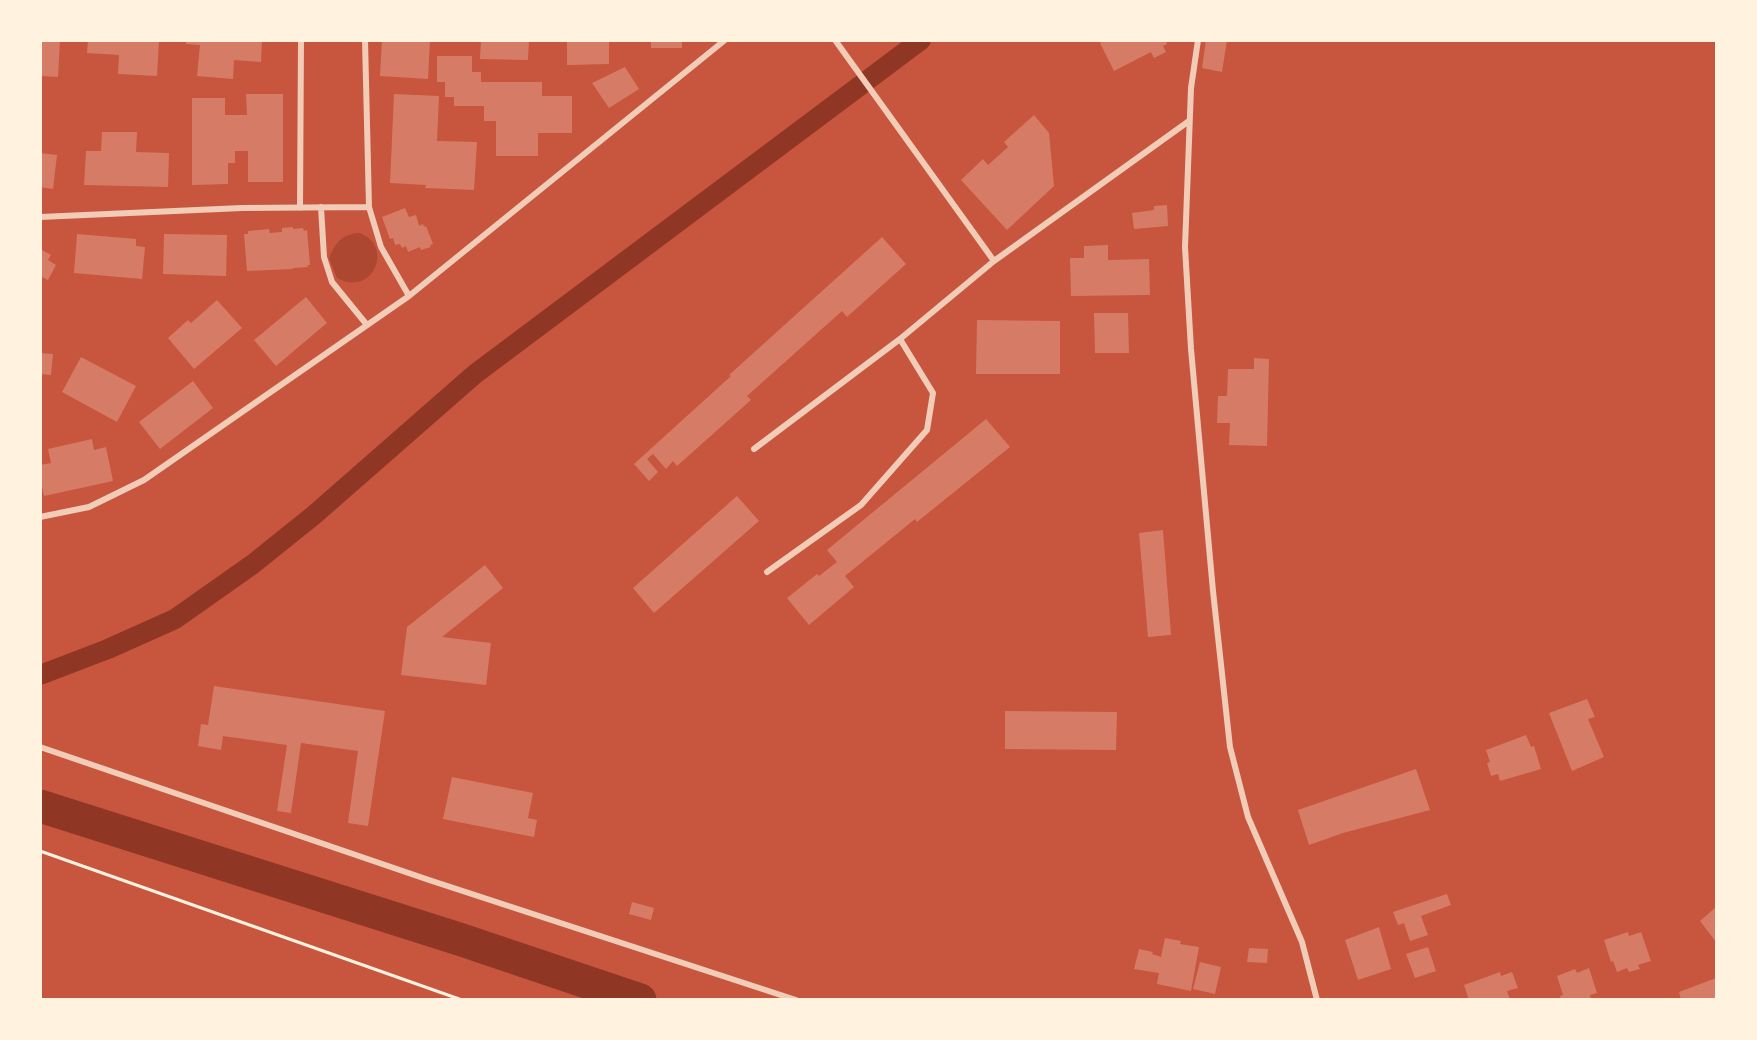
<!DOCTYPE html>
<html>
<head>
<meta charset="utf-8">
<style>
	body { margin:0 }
	#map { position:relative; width:1757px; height:1040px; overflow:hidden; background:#c8553d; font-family:Lato,sans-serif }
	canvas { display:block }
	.frame { position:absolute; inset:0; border:42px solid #fff3e0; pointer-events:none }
</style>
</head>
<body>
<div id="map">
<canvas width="1757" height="1040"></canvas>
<div class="frame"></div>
</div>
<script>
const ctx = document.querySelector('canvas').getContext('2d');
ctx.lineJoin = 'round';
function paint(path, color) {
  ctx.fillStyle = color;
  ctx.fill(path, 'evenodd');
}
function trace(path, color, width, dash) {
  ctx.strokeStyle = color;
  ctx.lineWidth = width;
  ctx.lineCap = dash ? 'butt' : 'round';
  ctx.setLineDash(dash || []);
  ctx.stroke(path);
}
const green = new Path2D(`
	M359,233c36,12 14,65 -22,45l-8,-20c6,-15 13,-24 30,-25z`);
const canal = new Path2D(`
	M40,675l68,-26 67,-30 78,-55 61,-49 161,-141 446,-334`);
const river = new Path2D(`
	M40,806l422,134 178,60`);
const building = new Path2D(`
	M40,40h20l-2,37 -18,-1z
	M88,40h71l-2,36 -39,-2 1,-19 -32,-2z
	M186,40h76l-1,22 -27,-2 -1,19 -36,-3 3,-31 -14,-1z
	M382,40h48l-2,39 -48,-3z
	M481,40h48l-1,20 -48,-1z
	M567,40h42v24l-42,1z
	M651,40h31v8h-31z
	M1105,40h60l2,4 -4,2 3,6 -12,6 -3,-6 -37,19 -14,-28z
	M1206,40h21l-5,32 -20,-4z
	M437,56h35v16h9v10h61v14h30v37h-34v23h-42v-35h-12v-15h-30v-9h-9v-15h-8z
	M625,67l14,22 -30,19 -17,-25z
	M246,94h37v88h-35v-31h-13v12h-7v21l-36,1v-87h33v17h22z
	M394,94l45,2 -2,45 40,1 -3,48 -49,-2 1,-3 -36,-2z
	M1034,115l15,18 5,53 -47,44 -46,-50 22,-21 5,6 20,-18 -4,-5z
	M102,132h35l-1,20 33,1 -1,34 -84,-2 2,-34h15z
	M40,153l17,2 -4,34 -13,-2z
	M1167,205l1,21 -34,3 -2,-16 22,-3v-4z
	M405,208l4,9 7,-2 3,11 4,-2 1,3 2,-1 7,18 -3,1 1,2 -10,3 -1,-3 -12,5 -2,-6 -4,2 -2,-4 -5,1 -2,-7 -3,1 -8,-22z
	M293,227v2l10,-1 1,3 3,-1 3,35h-3l1,2 -15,1v1l-46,2 -3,-37h4v-3l21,-2 1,4 12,-1v-4z
	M77,234l59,5v7l9,1 -3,32 -68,-6z
	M164,234l63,1 -1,41 -63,-2z
	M882,237l24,27 -59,53 -5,-6 -95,85 4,4 -74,66 -4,-5 -7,8 -13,-15 -6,5 11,13 -9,9 -15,-17 97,-88 -2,-1z
	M1108,245v15l41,-1 1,36 -79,1 -1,-38h14v-12z
	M40,249l11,6 -3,5 8,5 -8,15 -8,-4z
	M306,297l21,26 -51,43 -22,-26z
	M217,300l25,28 -48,41 -26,-31 20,-18 3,3z
	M1094,313h34l1,40h-34z
	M977,320l83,1v53h-84z
	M40,353l13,1 -2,21 -11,-1z
	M81,357l55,29 -19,36 -55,-30z
	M1254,358l15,1 -2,87 -38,-1 1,-22h-13l1,-27h9l1,-27h26z
	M193,381l20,27 -53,41 -21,-27z
	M986,419l24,28 -93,75 -2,-3 -70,57 9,11 -45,38 -22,-27 30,-24 2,2 18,-14 -10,-12z
	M92,439l2,11 12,-3 7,34 -69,15 -4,-19v-12l11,-2 -3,-14z
	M737,496l22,25 -105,92 -21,-25z
	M1163,530l8,105 -23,2 -9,-104z
	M485,565l18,23 -61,49 49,6 -5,42 -85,-10 6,-48z
	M214,686l171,25 -17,115 -20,-3 10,-72 -57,-8 -10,70 -14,-2 10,-66 -64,-9 -2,14 -23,-4 3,-22 7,1z
	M1587,699l8,18 -7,2 16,38 -32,14 -23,-58z
	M1005,711l112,1 -1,38 -111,-1z
	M1526,735l5,12 3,-1 7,23 -41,12 -2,-7 -7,2 -4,-13 3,-1 -4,-12z
	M1416,769l14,41 -87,23 -34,12 -11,-35z
	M452,777l81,16 -5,25 9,2 -3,17 -91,-18z
	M1447,894l4,11 -30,11 7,19 -18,6 -6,-18 -6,2 -5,-13z
	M632,902l22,6 -3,12 -22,-6z
	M1716,907v35l-16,-21z
	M1379,927l12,42 -33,11 -13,-40z
	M1628,932l1,4 12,-4 10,29 -13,4 2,4 -11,3 -2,-4 -10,4 -4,-11 -2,1 -7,-22z
	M1165,938l16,3 -1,3 19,3 -8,44 -34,-7 2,-11 -25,-4 5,-20 14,3 -1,2 9,3z
	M1428,947l8,24 -21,7 -9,-24z
	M1249,948l19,1 -1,14 -20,-1z
	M1200,962l21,5 -6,27 -22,-5z
	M1589,968l8,25 -7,2 1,5h-30l-1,-4 3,-1 -6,-19 18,-7 2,4z
	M1500,972l1,4 11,-4 6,16 -11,3 3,9h-41l-5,-15z
	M1716,978v22h-35l-2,-8z`);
const path = new Path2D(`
	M40,851l422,149`);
const minor = new Path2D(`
	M365,40l4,167 12,40 28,49
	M835,40l159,221
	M1198,40l-7,48 -6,159 6,102 22,242 17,156 18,70 54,125 15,58
	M321,207l3,50 8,25 35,43
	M300,208l1,-168
	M40,217l202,-9 127,-1
	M754,449l146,-110 94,-78 195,-140
	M40,517l49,-10 55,-27 265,-184 316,-256
	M767,572l94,-67 66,-75 6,-37 -33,-54
	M40,747l389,133 367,120`);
paint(green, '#ae4732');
trace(canal, '#8f3625', 20);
trace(river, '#8f3625', 33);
paint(building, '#d67c66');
trace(path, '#fff3e0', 3);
trace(minor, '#f1ccb7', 6);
</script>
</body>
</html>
